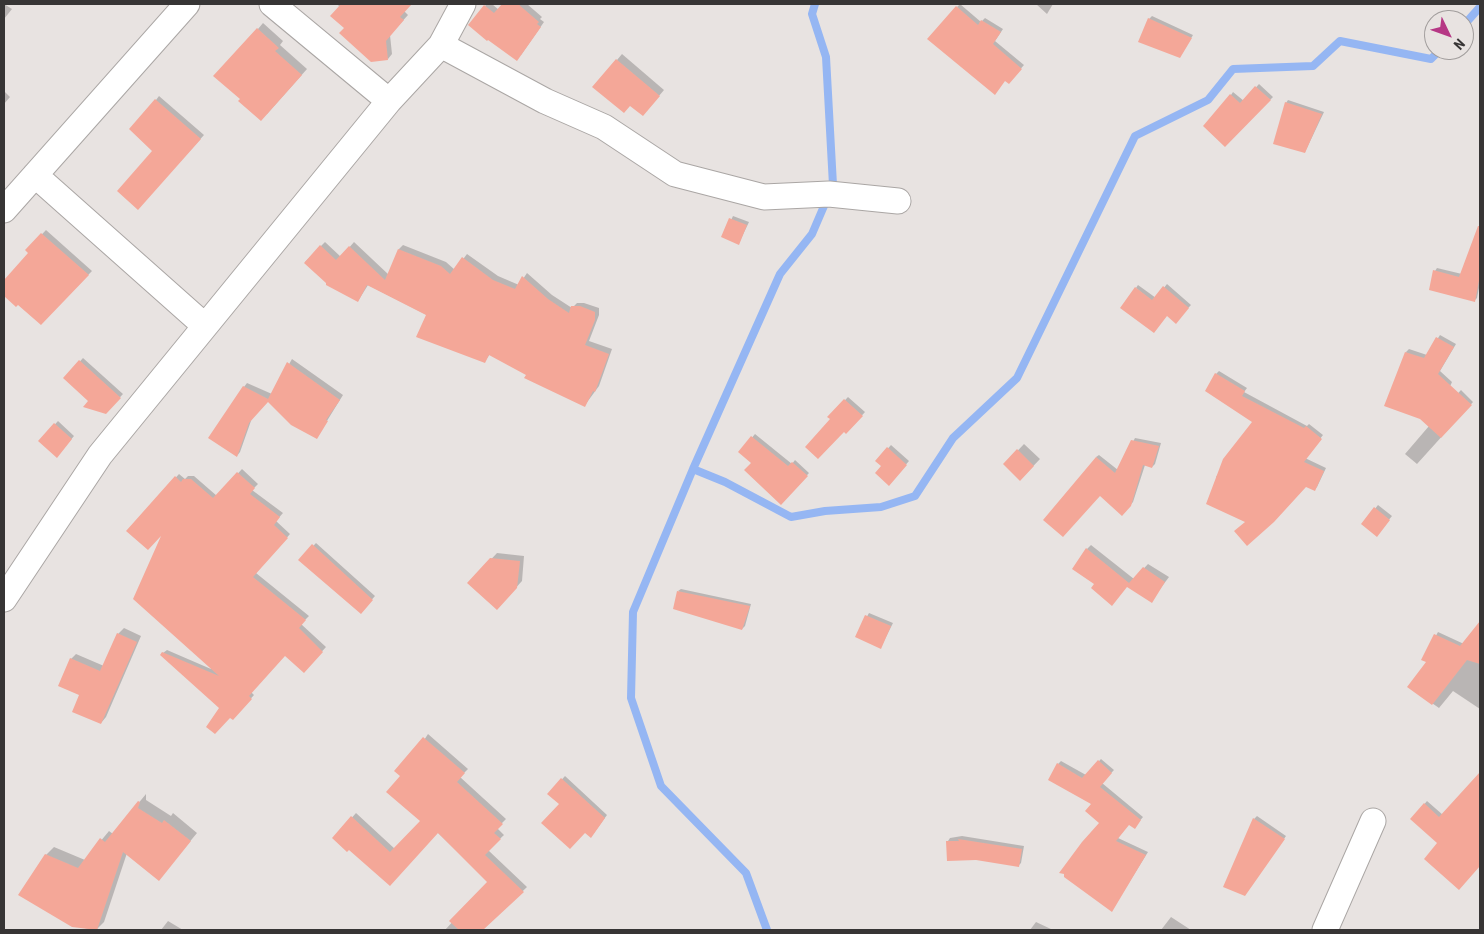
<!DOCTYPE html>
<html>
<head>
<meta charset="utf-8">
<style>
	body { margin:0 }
	#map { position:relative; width:1484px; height:934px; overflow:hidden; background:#e8e3e1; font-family:"Roboto Condensed",sans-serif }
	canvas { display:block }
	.frame { position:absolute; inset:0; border:5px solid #373535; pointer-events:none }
	.north { position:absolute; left:1424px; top:10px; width:50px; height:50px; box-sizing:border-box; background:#e8e3e1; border:1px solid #a19d9c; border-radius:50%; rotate:132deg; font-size:14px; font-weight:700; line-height:20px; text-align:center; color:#373535 }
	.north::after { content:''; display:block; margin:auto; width:18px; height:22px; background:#b63885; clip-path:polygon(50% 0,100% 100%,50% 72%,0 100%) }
</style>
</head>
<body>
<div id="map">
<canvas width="1484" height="934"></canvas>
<div class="frame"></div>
<div class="north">N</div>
</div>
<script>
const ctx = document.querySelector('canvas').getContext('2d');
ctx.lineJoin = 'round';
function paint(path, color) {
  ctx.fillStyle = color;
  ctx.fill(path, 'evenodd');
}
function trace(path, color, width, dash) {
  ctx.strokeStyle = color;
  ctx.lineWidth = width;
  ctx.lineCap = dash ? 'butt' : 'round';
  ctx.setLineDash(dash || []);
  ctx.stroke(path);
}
const shadow = new Path2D(`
	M4,4l8,5 -8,10z
	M338,4h73l-7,7 4,4 -18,20 2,19 -4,5 -42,-31z
	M487,4h5l7,6 5,-6h23l15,13 -2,2 4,3 -23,33 -36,-49z
	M960,4l21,18 4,-4 18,11 -8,12 29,24 -15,17 -52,-75z
	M1036,4h17l-6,10z
	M1152,16l41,19 -13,22 -31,-38z
	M263,23l20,18 -3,4 27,24 -40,45 -9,-85z
	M622,54l42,36 -16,19 -17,-4 -14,-45z
	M1259,84l14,13 -48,48 6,-50 2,-3 11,9z
	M4,91l6,6 -6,7z
	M159,96l45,39 -63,70 13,-55 2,-50z
	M1288,100l36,12 -19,40 -19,-49z
	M733,216l16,6 -10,21 -16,-6z
	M1480,223v60l-3,15 -2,2 -40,-29 2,-3 25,6z
	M46,230l46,41 -51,53 -23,-21 -2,3 -12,-11v-13l26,-29 -3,-3z
	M325,242l16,15 13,-15 35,33 10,-26 4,-4 43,17 9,8 12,-16 31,22 21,9 8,-12 25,22 20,13 5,-5h7l15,5v7l-10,26 23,8 -13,37 -14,19 -95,-51 -5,7 -58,-46 -59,-30 -10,16 -30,-18 -23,-21z
	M1167,284l24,21 -16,17 -39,-34 2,-3 18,13z
	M1440,335l16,9 -16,27 12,11 -15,34 24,-26 12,12 -56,62 -12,-10 24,-28 -23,-74 3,-3 18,6z
	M83,358l40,36 -18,19 -40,-35z
	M292,359l51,36 -26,42 -49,-36 -16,17 -12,34 -3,4 7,-69 3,-4 25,11z
	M1219,371l28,17 -3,4 63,34 2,-2 14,11 -18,23 21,10 -9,19 -2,2 -9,-4 -59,36 -31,-44 37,-55 -37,-48z
	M848,397l17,15 -19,21 -17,-16z
	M58,421l16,15 -15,18 -19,-13z
	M755,434l37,30 3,-4 14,13 -28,30 -28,-40 -13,-11z
	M1135,438l26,5 -6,21 -3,3 -7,-2 -12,37 -11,13 -26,-58 3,-2 19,15z
	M1024,444l16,15 -20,21 -15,-16z
	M891,445l18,16 -20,23 -6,-18 -6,-5z
	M242,469l16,15 -6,6 31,23 -7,8 14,13 -34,39 53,43 -8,8 25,23 -22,24 -19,-17 -34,38 3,3 -18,20 -6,1 -67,-63 4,-3 44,19 -47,-137 -36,-1 51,-57 6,5 3,-3h6l23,20z
	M1378,505l14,11 -13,16 -16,-8z
	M316,543l59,53 -14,16 -61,-52z
	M1091,545l43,34 14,-15 21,13 -18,24 -23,-15 -32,-3 -9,-34z
	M497,553l27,3 -2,25 -20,22 -33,-20z
	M681,589l70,15 -6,22 -3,3 -64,-38z
	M869,613l24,10 -12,24 -25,-11z
	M1480,623v86l-27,-18 -14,17 -30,-21 19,-26 -5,-2 15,-27 26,12z
	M124,628l17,8 -35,81 -5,6 -20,-29 -10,-35 5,-5 28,12 14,-32z
	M428,734l40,35 -8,8 46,42 -9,9 7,7 -16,15 39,37 -45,43h-37l44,-48 -52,-50 -43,48 -60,-42 22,-25 39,36 26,-28 -20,-45z
	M1101,759l13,11 -12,13 41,34 -6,7h-8l-11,14 30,14 -36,58 -11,-87 -8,-19 -35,-40 3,-3 25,14z
	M1480,773v86l-3,3 3,3 -21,24 -20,-46 -27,-24 15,-18 16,14z
	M565,776l42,39 -13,18 -45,-39z
	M146,794v6l25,16 2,-3 24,20 -38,46 -32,-26 -23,69 -8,8 -23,-4 -27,-71 8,-8 31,13 24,-29 4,3z
	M1257,816l29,20 -39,56 7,-73z
	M962,836l62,10 -3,17 -3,3 -70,-25 2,-3z
	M1171,917l20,13h-30z
	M168,921l15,9h-22z
	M1036,922l17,8h-23z`);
const stream = new Path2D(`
	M1464,25l16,-18
	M693,469l32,13 66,35 34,-6 56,-4 34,-11 38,-58 64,-60 118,-242 73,-36 25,-31 80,-3 27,-25 91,18 9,-9
	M767,930l-21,-57 -85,-87 -30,-88 2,-86 60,-143 87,-195 32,-40 21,-49 -7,-128 -14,-43 3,-10`);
const building = new Path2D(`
	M341,4h71l-12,13 4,3 -18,21 2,19 -17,2 -32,-29 5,-5 -14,-12z
	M502,4h16l21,18 -2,2 4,3 -24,34 -29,-21 -1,1 -19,-16 16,-20 10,8z
	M956,6l22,19 3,-5 20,12 -8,12 29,25 -13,15 -4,-3 -10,14 -68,-56z
	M1148,18l44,20 -12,20 -42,-16z
	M257,28l22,20 -4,3 27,24 -41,46 -23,-20 2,-2 -27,-23z
	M616,59l44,37 -17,20 -13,-10 -6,7 -32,-26z
	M1255,86l16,14 -46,47 -22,-21 27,-32 10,9z
	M155,99l46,40 -63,71 -21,-19 35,-40 -23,-22z
	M1285,102l37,12 -17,39 -32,-9z
	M729,218l18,7 -8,20 -18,-8z
	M1478,226h2v49l-5,27 -46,-12 4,-20 26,7z
	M41,233l48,42 -48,50 -23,-20 -2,2 -12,-11v-16l24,-27 -3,-3z
	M320,245l16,15 13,-14 36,34 13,-31 43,17 9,8 12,-17 31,23 22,9 7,-13 26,23 21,14 2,-7h9l15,6v8l-10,25 24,9 -14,38 -2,-1 -8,16 -61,-29 2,-3 -37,-20 -4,8 -69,-26 10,-22 -59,-30 -9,17 -32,-17v-2l-22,-20z
	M1163,286l26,22 -13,16 -9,-8 -13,17 -34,-25 15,-21 17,13z
	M1436,337l18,10 -16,27 34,31 -31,33 -21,-19 -36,-13 21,-54 19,6z
	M79,360l42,38 -15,16 -23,-7 5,-6 -25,-23z
	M287,362l53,38 -14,20 2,1 -11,18 -26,-14 -23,-23 -19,21 -12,34 -29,-19 35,-52 25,13z
	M1215,373l30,18 -3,5 62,32 2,-2 16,13 -18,23 20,9 -9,20 -9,-4 -32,35 -27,24 -13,-15 11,-9 -39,-18 17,-45 29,-37 -47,-31z
	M844,399l19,17 -17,18 -2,-2 -26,27 -13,-12 25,-28 -3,-2z
	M54,423l18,16 -15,19 -19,-17z
	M751,436l37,30 4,-4 16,14 -27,29 -37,-35 7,-7 -13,-11z
	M1131,440l28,6 -7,22 -9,-3 -12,41 -9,10 -22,-20 -37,41 -20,-17 53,-63 19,16z
	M887,447l20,18 -18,21 -14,-13 6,-7 -6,-5z
	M1017,449l17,17 -14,15 -17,-17z
	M237,472l18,16 -5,6 30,23 -6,8 14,13 -35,39 53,43 -7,8 24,24 -19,21 -19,-17 -36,40 3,3 -19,21 -3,-2 -15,16 -9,-7 13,-19 -59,-53 2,-3 57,24 -86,-77 28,-63 -13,14 -22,-19 49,-55 6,6 2,-3h8l22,19z
	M1374,507l16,13 -13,17 -16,-13z
	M312,544l61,56 -12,14 -63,-54z
	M1086,548l43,35 14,-16 22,15 -13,21 -25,-16 -15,19 -21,-18 3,-4 -22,-15z
	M490,558l30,3 -3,27 -20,22 -30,-27z
	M677,591l73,15 -8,24 -69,-21z
	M865,615l26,11 -10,23 -26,-12z
	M1480,621v43l-13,-4 -35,45 -25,-18 19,-25 -5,-2 13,-26 26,12z
	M117,633l20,9 -36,82 -29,-12 7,-17 -21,-9 12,-28 30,13z
	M423,737l42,36 -8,9 46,42 -9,9 7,6 -16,16 39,37 -41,38h-24l-10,-9 38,-39 -49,-49 -48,53 -41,-36 -2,2 -15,-14 19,-22 39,36 30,-31 -34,-29 14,-16 -6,-5z
	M1098,760l14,13 -12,14 41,33 -6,9 -6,-4 -13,16 30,14 -34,57 -48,-35v-3l-5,-1 23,-31 17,-19 -14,-12 6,-7 -43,-24 9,-17 25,15z
	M1480,772v94l-21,24 -35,-31 13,-16 -27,-24 14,-16 15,14z
	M561,778l44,40 -14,20 -6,-5 -15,16 -29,-26 18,-19 -12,-10z
	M138,801l2,1 -2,6 24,15 2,-3 27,21 -32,40 -36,-29 -26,78 -25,-3 -54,-32 27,-41 33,14 22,-30 5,4z
	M1253,818l32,21 -40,57 -22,-9z
	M958,839l64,10 -3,18 -43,-7 -29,1 -1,-20h13z`);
const minor = new Path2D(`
	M272,4l117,97
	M463,4l-22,41 104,56 59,26 71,47 89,23 65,-3 69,7
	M35,175l170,151
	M4,210l183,-206
	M4,599l96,-144 289,-354 52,-56
	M1325,930l48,-109`);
paint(shadow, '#0003');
trace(stream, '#95b6f3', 8);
paint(building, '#f4a798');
trace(minor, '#aaa6a4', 27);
trace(minor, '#fff', 25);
</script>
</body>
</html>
